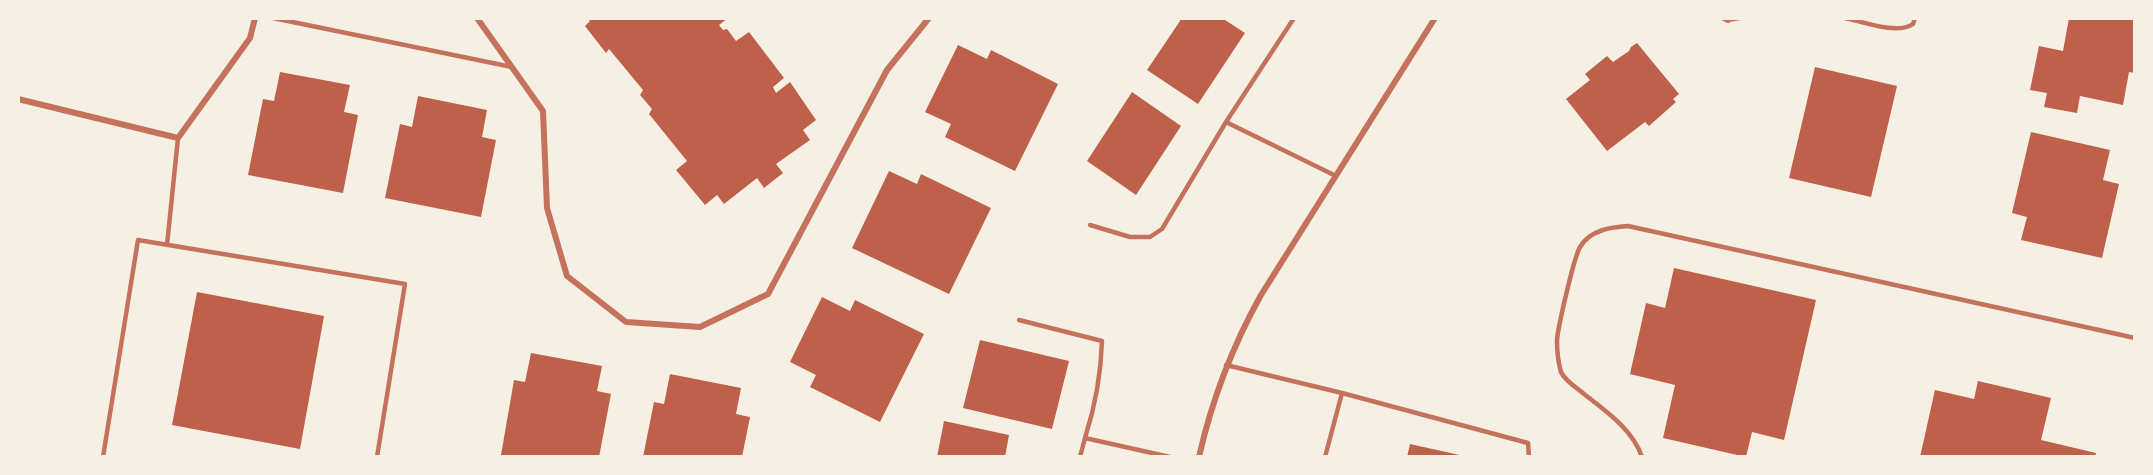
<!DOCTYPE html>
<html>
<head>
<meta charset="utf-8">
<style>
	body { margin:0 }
	#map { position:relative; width:2153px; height:475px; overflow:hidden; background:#f6efe4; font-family:"Archivo Narrow",sans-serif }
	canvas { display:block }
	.frame { position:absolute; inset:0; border:20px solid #f6efe4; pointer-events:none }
</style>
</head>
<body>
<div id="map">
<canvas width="2153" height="475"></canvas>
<div class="frame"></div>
</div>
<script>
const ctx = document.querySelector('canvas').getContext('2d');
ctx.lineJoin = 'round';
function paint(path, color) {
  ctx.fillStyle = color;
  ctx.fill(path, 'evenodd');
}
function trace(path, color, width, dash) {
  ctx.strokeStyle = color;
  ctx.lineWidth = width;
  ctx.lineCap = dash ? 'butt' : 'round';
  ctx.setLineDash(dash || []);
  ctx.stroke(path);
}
const building = new Path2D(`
	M587,18h141l-9,7 4,5 4,-1 9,12 13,-9 35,46 -11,9 3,6 14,-11 26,38 -13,10 7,10 -34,24 7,9 -19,15 -7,-10 -33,26 -7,-9 -12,10 -29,-35 11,-9 -38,-47 3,-5 -12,-14 3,-5 -34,-41 -3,4 -21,-27 5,-5z
	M1182,18h40l23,15 -47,71 -51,-34z
	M2069,18h66v55l-6,-1 -6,33 -43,-9 -3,17 -33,-6 3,-14 -17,-3 9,-44 24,5z
	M1637,43l42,51 -6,5 3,3 -27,24 -4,-4 -38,29 -41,-52 24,-19 -5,-6 22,-18 6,6 16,-11 2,-4z
	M958,45l29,14 4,-9 67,34 -43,87 -70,-34 6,-13 -26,-12z
	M1815,67l82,19 -26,111 -82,-19z
	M280,72l70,13 -6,27 14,3 -15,78 -95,-18 15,-76 11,2z
	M1132,92l49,34 -45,69 -49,-34z
	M418,96l69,14 -5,27 14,3 -15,77 -96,-19 15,-74 12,3z
	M2031,132l79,18 -7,30 16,4 -17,74 -81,-18 6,-23 -15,-4z
	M889,171l28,13 4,-10 70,34 -42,86 -97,-46z
	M1674,268l142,32 -32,140 -32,-8 -6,25 -83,-19 12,-53 -45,-11 16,-71 19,5z
	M197,292l127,24 -24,133 -128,-24z
	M822,297l28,14 5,-11 69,34 -44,88 -70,-35 6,-12 -26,-13z
	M980,340l89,21 -17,68 -89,-21z
	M531,353l71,13 -5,25 14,3 -12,63h-87l-11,-2 13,-75 11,2z
	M670,374l71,14 -5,26 14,3 -8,40h-99l11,-55 10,2z
	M1978,381l73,17 -10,42 55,13 -1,4h-175l15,-67 39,9z
	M944,421l65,14 -4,22h-68z
	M1410,444l54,12v1h-57z`);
const service = new Path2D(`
	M273,18l239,49
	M1845,18c19,4 52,17 68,6l2,-6
	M1728,20l11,-2
	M1226,122l68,-104
	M1090,225l40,12h20l12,-8 64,-107 110,54
	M167,245l11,-107
	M1019,320l83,21c-1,32 -7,66 -17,97l85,19
	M1226,365l116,28 186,50 1,14
	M103,457l35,-217 267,44 -28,173
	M1080,457l5,-19
	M1325,457l17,-64
	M1642,457c-9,-27 -36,-46 -58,-63 -7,-6 -19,-13 -23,-22 -3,-10 -4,-22 -4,-32 1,-13 17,-83 23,-93 10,-17 31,-20 48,-21l507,112`);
const minor = new Path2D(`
	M477,18l66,93 4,97 20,68 59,46 74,5 68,-33 119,-224 42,-52
	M1724,18l4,2
	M18,99l160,39 72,-100 5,-20
	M1199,457c13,-58 33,-110 62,-162l174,-277`);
paint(building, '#bf614a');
trace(service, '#c5725c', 4.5);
trace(minor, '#c5725c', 6);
</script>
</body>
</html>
